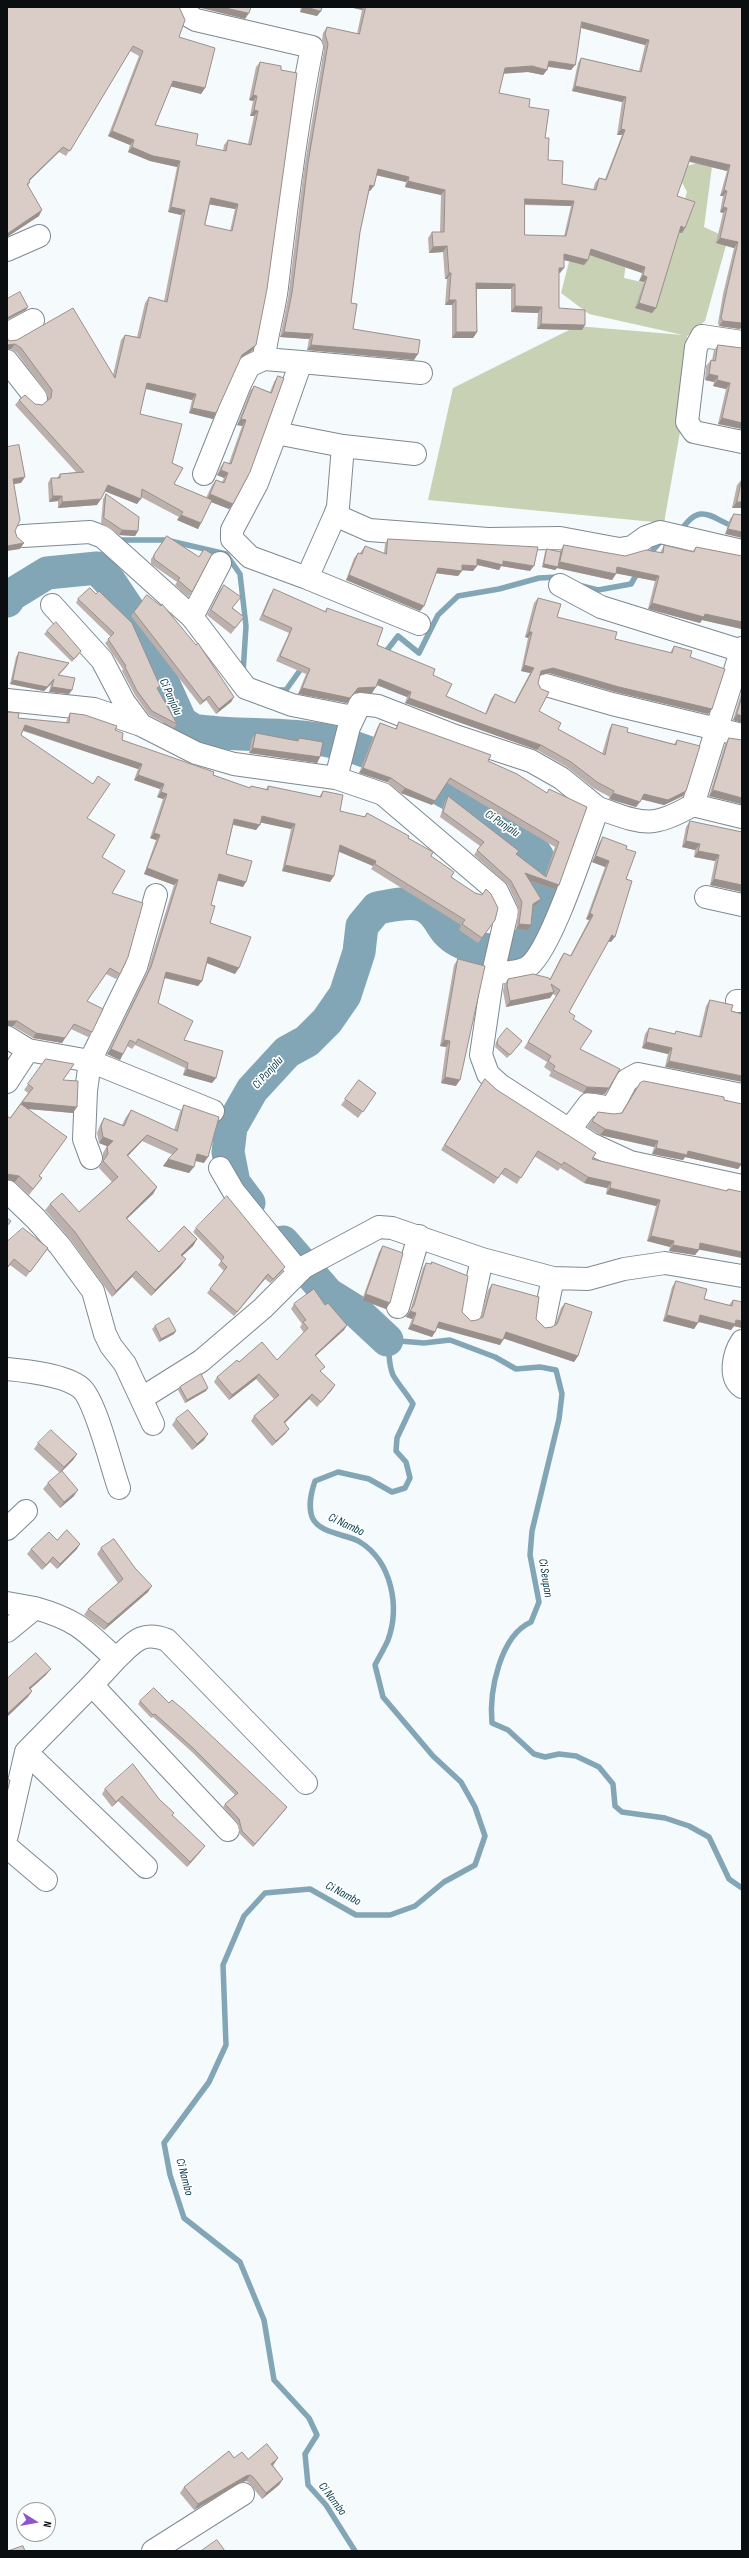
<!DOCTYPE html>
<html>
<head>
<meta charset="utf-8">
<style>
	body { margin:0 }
	#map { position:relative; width:749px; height:2558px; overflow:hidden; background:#f5fafd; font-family:"Sofia Sans Condensed",sans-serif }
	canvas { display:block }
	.frame { position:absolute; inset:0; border:8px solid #0a0e10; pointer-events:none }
	.north { position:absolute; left:16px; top:2502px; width:40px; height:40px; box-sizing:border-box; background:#fff; border:1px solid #9d9f9f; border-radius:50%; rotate:101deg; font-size:11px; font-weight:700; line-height:16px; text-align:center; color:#0a0e10 }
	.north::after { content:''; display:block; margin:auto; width:14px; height:18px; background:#9054cb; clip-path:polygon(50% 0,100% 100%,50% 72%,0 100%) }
</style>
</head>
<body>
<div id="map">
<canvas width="749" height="2558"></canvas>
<div class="frame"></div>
<div class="north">N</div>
</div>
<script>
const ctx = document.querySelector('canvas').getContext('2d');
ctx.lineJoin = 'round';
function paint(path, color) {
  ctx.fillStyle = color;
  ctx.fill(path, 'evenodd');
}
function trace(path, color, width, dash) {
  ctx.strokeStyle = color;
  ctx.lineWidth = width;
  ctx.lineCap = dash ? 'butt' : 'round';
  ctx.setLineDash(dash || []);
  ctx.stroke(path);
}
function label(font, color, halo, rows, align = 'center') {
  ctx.font = font + ' "Sofia Sans Condensed",sans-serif';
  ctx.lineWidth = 3.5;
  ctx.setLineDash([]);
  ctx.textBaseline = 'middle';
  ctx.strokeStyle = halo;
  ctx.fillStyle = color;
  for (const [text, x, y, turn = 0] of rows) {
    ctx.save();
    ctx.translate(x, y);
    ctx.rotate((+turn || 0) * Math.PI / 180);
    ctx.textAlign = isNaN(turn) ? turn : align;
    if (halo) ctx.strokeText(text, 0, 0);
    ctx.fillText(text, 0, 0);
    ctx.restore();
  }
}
const green = new Path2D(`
	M713,159l-9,68 24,11 -23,83 -18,15 -7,96 -16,91 -236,-23 25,-112 124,-62 106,9 -94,-21 -28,-21 8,-31 16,-13 42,6 -3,23 35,8 28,-94 -12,-23z`);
const stream = new Path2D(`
	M680,532c23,-37 36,-6 62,-4
	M116,540h50l60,14 14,20 6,52 -3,47
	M648,556l14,-16
	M97,568l11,-21
	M582,586l16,4 33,-6 7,-12
	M384,654l14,-18 21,17 19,-38 20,-19 41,-7 40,-11 20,-1
	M277,690h9l17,-24
	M355,2551l-29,-46 -18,-20 -3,-31 12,-19 -8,-17 -35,-38 -10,-60 -24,-58 -56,-44 -14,-43 -6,-32 45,-61 17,-37 -3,-80 21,-49 21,-23 45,-4 46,26h34l25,-9 29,-24 31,-17 10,-29 -10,-29 -14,-25 -28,-26 -50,-59 -8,-32c4,-8 9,-16 13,-25 12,-33 4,-78 -28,-98 -13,-8 -41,-8 -48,-25 -4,-12 -1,-24 3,-36l23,-9 31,7 23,13 13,-4 5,-10 -4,-16 -10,-11 1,-13 16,-34c-6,-10 -15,-20 -20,-29 -5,-11 -3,-23 -6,-35l37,3 26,-3 45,17 21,12 24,-2 16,3 6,24 -3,25 -27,112 -2,24 9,47 -8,20c-31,14 -42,69 -39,101l16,7 26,24 11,3 14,-3 17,2 23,11 14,17 2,22 7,6 43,6 24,8 20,11 20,42 13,9`);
const river = new Path2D(`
	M7,601l4,-6 36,-22 50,-5 13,14 24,36 47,104 12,8c43,7 88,2 131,10 54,9 99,39 146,66 13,7 28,12 40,21 12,9 27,24 32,39 5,13 3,31 -1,44 -4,15 -11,37 -28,40 -19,3 -52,-2 -66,-18 -7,-8 -11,-21 -23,-26 -13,-6 -34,0 -47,2l-15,18 -3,26 -14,43 -18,26 -20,20 -20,11 -35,38 -21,37 -3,25 6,31 15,20
	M283,1242l45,52 29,18 30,28`);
const minor = new Path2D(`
	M186,7l3,9 7,4 116,27c-16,80 -26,160 -35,240 -3,25 -11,48 -13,72l37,3
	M7,250l32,-14
	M7,334l26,-14
	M742,342l-40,-6 -6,11 -9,75 7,10 48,10
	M7,361l29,37
	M276,433l25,-71 120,11
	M415,454l-72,-8 -5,61 -3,8 34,15 119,9 72,-1 59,11 13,-2 14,-10 14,-5 82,19
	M204,474l36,-90 9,-18 15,-7
	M335,515l-28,63 112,46
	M23,536l67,-4 13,5 89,80 54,71 46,17 61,12
	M307,578l-57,-21 -18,-18v-9l25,-47 19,-50 67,13
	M560,585l41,22 141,44
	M52,605l50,55 22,42 17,23
	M192,617l28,-54
	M742,648l-49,157 49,12
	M546,685l66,19 130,31
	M7,700l87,9 47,16 55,28 38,11 102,14
	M598,808c44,15 52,22 95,-3
	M706,897l36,8
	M493,973c10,-1 24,0 33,-5 24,-12 61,-131 72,-160l-37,-30 -30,-17 -76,-25 -77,-30 -18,-2 -11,23 -13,51 47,16 114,97 10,21 -14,61 -12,82 7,19 12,11 91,59 39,18 112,24
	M737,1001h5
	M7,1037l21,13 62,11 123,50
	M7,1082l21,-32
	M570,1129l19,-25 23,4 15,-28 11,-6 104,21
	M91,1158l-7,-19 2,-48 4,-30 46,-94 20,-72
	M220,1168l14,24 65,80
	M7,1191l29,28 24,27 33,45 12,43 6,12 14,18 28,60
	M398,1307l21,-71
	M470,1314l12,-55
	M544,1321l9,-43
	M742,1341c-8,12 -14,36 0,46
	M7,1369c21,2 58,6 74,19 15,13 30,78 38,100
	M142,1398l59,-37 62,-53 41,-41 75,-40 13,1 90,31 71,19 35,1 36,-10 41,-6 77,13
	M7,1529l19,-18
	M7,1603l28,5
	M7,1631l28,-23c42,12 50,22 81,51l-24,26 136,145
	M116,1659c17,-16 25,-29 51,-19l139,143
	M26,1752l120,115
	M7,1835l19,-83 66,-67
	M7,1847l39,33
	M153,2551l90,-57`);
const wall = new Path2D(`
	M7,7l172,30 26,51 -4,6 -30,-8 -16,39 41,20 27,6 1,-6 4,-5 20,4 6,-28h-4l3,-15 -4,-1 7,-33 4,-5 21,8 -29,281 -12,8 -27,60 -24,-6 3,-13 -46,-11 -6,25 32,49 2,21 32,14 6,-13 4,-5 6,2 2,-4 -7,-3 3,-7 4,-6 5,1 13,-37 -5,-1 13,-34 4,-5 16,6 4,-10 4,-6 -49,133 -18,-7 -13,27 -21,-9 2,-3 -38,-20 -4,7 -32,-13 -8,14 -39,3v-7l-9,1 -1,-19 3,-5h6l3,-4 16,-2 -61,-67 4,-5 16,4 7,1 6,-5v-4l-31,-43 -6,-4 -4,1v-11l3,2 103,34 8,-35 4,-5 12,2 8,-34 4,-6 15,4 17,-86 -13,-3 9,-45 -27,-6 -22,-9 2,-7 -22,-9 31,-80 -9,-5 -64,105 -7,-4 -30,29 1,1 -2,4 11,30 -32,21zM210,204l25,5 -5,22 -25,-6z
	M301,7h21l-1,4 -4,5 -17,-4z
	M349,7h393l-2,322 -21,-3 -1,-3 5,-29 11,-46 -18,-5 7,-30 -3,-1 3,-16h-3l7,-25 -38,-9 -12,34 5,37 -3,-1 -23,76 -4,5 -17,-5 9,-26 -5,-1 3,-8 -53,-18 -1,5 -4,5 -20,-5 -4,13h-1v35l23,22 -45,-1 1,-16 -27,-1v-23h-34v43l-4,6h-21v-33h-7l2,-26h-2l-2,-27 -14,1 -1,-15 4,-6h8l1,-37 -36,-8 1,-5 -29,-7 -7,16h-1l-9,41 -9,71 2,26 61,31 -107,-10 2,-11 -29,-2 8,-39 16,-129 20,-120 -2,-9 1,-7 4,-6 30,7 5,-24zM581,28l64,17 -6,26 -58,-13 -3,5 -6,28 50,11 -5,33h5l-17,44 -6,-1 -4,5 -2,7 -31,-6 -14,-24 -3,-22 -16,-31 -30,-14 4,-20 25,-1 15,3 4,-5 1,-3 23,3 4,-5zM525,205l46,1 -7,30 -39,-1z
	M718,345l24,3v81l-24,-5 8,-35 -13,-3 1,-4 -9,-2 1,-14 5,-6h1l2,-10z
	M742,479v29h-10l5,-23z
	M106,494l32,37 -3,5 -16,-1 -18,-12 2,-24z
	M734,514l8,1 -17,19 5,-15z
	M167,536l32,21 -7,35 -4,5 -13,-12 2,-3 -26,-18v-5z
	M388,539l142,32 -29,-5 -2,4 -22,-5v1l-4,5 -11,-1 -4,6 -22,-3 -12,33 -4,5 -74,-31 8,-22 4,-5h2l5,-7 19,7 1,-9z
	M564,545l61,11 35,-3 4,-8 28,7 4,-5 46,9v73l-40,-9 -2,3 -52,-14 7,-28 -39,-8 -4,7 -55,-12 -2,2 -13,-3 3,-15 2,-3 12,3z
	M224,585l9,23 11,9 -13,17 -24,-19 13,-25z
	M90,588l67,101 20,35 -3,4 -25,-13 -14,-20 -13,-24 1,-2 -18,-26 6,-6 -35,-34 2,-4z
	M274,589l50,23 3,-4 50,37 56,30 13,21 39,18 6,-15 4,-5 19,9 16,-30 -9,-2 7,-33 -3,-1 9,-34 4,-5 19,19 58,22 55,14 4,-7 16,11 22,52 -4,5 -93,-22 -66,-19 -9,3 -2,7 1,28 19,18 44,25 7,-24 3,-6 15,8 47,12 3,-4 6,56 -19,9 -23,-6 -5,8 -27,-8 1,-2 -17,-9 -26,-21 -30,-17 -132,-47 2,-6 -31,-12 -4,8h-18l-7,10 -49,-9 8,-20 -30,-13 13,-28 -30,-13 11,-25z
	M134,612l100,85 -3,5 -15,12 -10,-14 -6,5 -69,-89z
	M47,631l32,23 -7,8 -28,-28z
	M19,652l50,11 -3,4 -7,8 13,15 -3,4 -20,-2 2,-8 -7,7 -34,-7 6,-27z
	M742,690v33l-9,-3z
	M7,712l11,6 48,5 1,-4 3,-6 45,17 7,10 91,35 37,13 1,-2 15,3 2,-3 51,11 4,-6 17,20 24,6 3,-4 41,25 23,18 64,64 -17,23 -19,-13 2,-5 -90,-56 2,-3 -34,-15 -9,31 -48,-11 9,-42 -31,-7 -4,8 -23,-5 -7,29 17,33 -26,-7 -6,25 -1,18 25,51 -28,-11 -5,18 -4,5 -34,-8 -6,25 26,37 32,38 -4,5 -29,-8 2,-7 -50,-23 -3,4 -5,-3 -7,14 -13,-6 40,-82 27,-87 -30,-11 12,-34 -6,-2 13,-39 -6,-2 3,-8 -26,-9 4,-11 -115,-38 -2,4 66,83 15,39 10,36 8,81 -4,5 -10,-5 -19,27 5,31 -4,5 -17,-8 -9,14 -29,-5 -20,-12h-6z
	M399,722l89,39 59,32 40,14 -28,78 -4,4 -26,-8 8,23 -4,3 -5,23 -12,-1 2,-22 -10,-22 -34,-30 6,-9 -40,-29 5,-16 3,-5 68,58 29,22 10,-29 -108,-64 -15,22 -31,-12 -14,-11 -28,-9 18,-45 3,-5 15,6z
	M256,733l41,8 2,-3 21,19 -3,6 -68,-10 3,-15z
	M729,738l13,2v62l-1,2 -32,-8 16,-52z
	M690,821l52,11v60l-32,-7 5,-24 -21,-4 1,-7 -13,-3 4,-20z
	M603,837l23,12v30l-15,63 -3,-1 -39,71 4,7 7,30 25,45 -22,-1 -34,-17 2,-4 -7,-5 3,-5 -23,-14 32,-52 -3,-2 -3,4 -44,9 -3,-16 1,-6 4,-6h42l10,-20 4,-6 6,3 19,-36 -3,-1 19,-52 -13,-5 7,-19z
	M458,959l-2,127 -15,-3 5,-36 -6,-1 14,-81z
	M710,1000l21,11 -66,56 3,-13 -26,-6 3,-14 4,-6 25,6 2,-3 23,5 7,-30z
	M498,1039l22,5 -13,14 -12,-11 1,-5z
	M46,1059l17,21 10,33 -45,-4 12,67 2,2 -13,17 -14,-13 -5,-64 18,-25 -4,-3z
	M485,1079l12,11 95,69 134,32 2,-2 14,3 -47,63 -26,-4 1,-4 -23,-6 9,-35 -50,-12 1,-6 -23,-5 -24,-15 -2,3 -24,-15 -17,28 -16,-10 -7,10 -53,-34z
	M359,1080l17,13 -18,25 -17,-13z
	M640,1083l84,17 17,65 -3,4 -53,-12 -2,3 -31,-6 2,-7 -54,-12 -13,-8 11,-15 16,2 7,-1z
	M184,1105l20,58 -9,-2 -6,12 -26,-7 10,-11 -31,-14 -14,15 29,31 -4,7 -26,25 32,33 38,-13 -4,7 -11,10 -1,10 -30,30 -19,-19 -20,20 -42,-58 -25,-29 5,-6 29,8 33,-30 -13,-14 4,-8v-7l4,-7 -8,-3 -2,-10 3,-8 4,-7 18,7 4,-8 5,-7 43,20 6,-18z
	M196,1228l89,39 -3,4 -12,12 -5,-4 -31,37 -27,-23 17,-22 -6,-6 3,-4 -28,-29z
	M7,1242l41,6 -22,29 -16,-12 -3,4z
	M383,1246l3,63 -24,-9 17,-48z
	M432,1262l30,50 9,9 6,-1 3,-2 8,-28 4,-6 44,35 9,9 7,-1 3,-2 6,-17 4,-5 13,53 -4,6 -70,-24 -4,7 -63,-17 -2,4 -3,5 -24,-8 4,-10 -6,-2 4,-6 13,-43 3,-5 4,1z
	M676,1281l28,18 25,6 4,-5 9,28 -8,-2 -3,4 -33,-8 -4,7 -31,-8 9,-34z
	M294,1304l31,1 22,20 -3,5 -29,26 6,16 14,13 -18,22 -8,-8 -25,24 5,6 -4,5 -13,12 -21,-25 3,-5 20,-17 -18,-20 -27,21 -15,-18 3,-5 22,-15 38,-2 27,-27 -4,-6 2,-3 -11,-15z
	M155,1326l19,8 -15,8 -7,-13z
	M180,1387l26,4 -21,12 -7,-13z
	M176,1419l28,21 -12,10 -20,-25z
	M38,1443l39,11 -4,6 -11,11 12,25 -14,12 -17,-19 5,-6 12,-10 -26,-24z
	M57,1540l20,9 -20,20 -7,-7 -8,8 -15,-16 4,-5z
	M101,1548l47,44 -44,38 -20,-15 4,-6 30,-26 -21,-29z
	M140,1701l29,2 118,104 -34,40 -13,-13 -3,-12 -14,-15 2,-3 10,-9 -43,-43 -39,-35 -2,1 -13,-14z
	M105,1789l54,10 15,14 -2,2 29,36 -14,16 -69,-66 -6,6 -10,-13z
	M234,2458l14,1 26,5 -1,1 10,14 -4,6 -17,14 -13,-16 -3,-2 -4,1 -48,28 -14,-17 4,-6z`);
const shadedWall = new Path2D(`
	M201,7h21l27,6 -4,6 -44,-11z
	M303,7h3l15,4 -4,5 -17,-4z
	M349,7h15l-2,3z
	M582,22l67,18 -4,5 -67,-18z
	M549,61l26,4 -4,5 -26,-4z
	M532,66l15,4 -4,5 -15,-3 -27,2 4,-6z
	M173,81l32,7 -4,6 -32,-8z
	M575,86l51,11 -4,5 -50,-11z
	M253,95l4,1 -4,5 -4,-1z
	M254,110l4,1 -4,5h-4z
	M621,129l4,1 -3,5h-5z
	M112,131l22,9 -4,5 -22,-9z
	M63,147l-4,5 -34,33 4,-5z
	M132,147l48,14 -3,6 -27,-6 -22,-9z
	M691,156l39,9 -3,6 -39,-10z
	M378,169l31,8 -3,5 -31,-7z
	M408,181l37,9 -4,5 -36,-8z
	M370,185l4,1 -4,5h-3z
	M724,190l3,1 -4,5h-3z
	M211,198l27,6 -3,5 -28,-5z
	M525,199l49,2 -3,5 -50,-2z
	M171,207l14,3 -4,5 -13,-3z
	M723,207l4,1 -4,5 -3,-1z
	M42,210l-3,6 -32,21v-3z
	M681,226l4,2 -3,5 -5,-1z
	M720,238l18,4 -4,6 -18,-5z
	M447,246l-4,6 -14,1 4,-6z
	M591,249l54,18 -3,6 -55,-19z
	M564,254l24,6 -4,5 -24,-6z
	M559,268h5l-4,5h-4z
	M449,273h2l-4,6h-2z
	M643,275l4,2 -3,5 -5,-1z
	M476,283l39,1 -4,5h-38z
	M449,300h7l-4,5h-7z
	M639,303l17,5 -4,5 -17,-5z
	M515,306l27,1 -4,6 -27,-1z
	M28,307l-2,3 -19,10v-2z
	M723,321l19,2v4l-2,2 -21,-3z
	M541,324l44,1 -3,5 -45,-1z
	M284,332l29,2 -4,5 -29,-2z
	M456,332h21l-4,6h-21z
	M15,344l-4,5 -4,1v-5z
	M256,345l-4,6 -14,9 4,-5z
	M311,345l107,9 -4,6 -107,-10z
	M709,374l9,2 -4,6 -9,-2z
	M717,380l13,3 -4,6 -13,-3z
	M147,383l49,11 -4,6 -49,-12z
	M192,408l24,5 -3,6 -24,-6z
	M722,418l20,5v6l-24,-5z
	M241,419l5,1 -4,6 -5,-1z
	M221,470l7,3 -4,5 -7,-3z
	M25,477l-4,6 -12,2 4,-6z
	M108,485l33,14 -4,5 -33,-13z
	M210,494l23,10 -4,5 -23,-9z
	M53,496h9l-4,5 -9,1z
	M101,499l-4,6 -39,3 4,-6z
	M737,502h5v6h-10z
	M181,515l20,8 -3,6 -21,-9z
	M728,529l14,3v6l-17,-4z
	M122,530l16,1 -3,5 -16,-1z
	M24,543l-4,6 -13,2v-5z
	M477,559l26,2 31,5 -4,5 -29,-5 -2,4 -25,-6z
	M560,562l56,12 -4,6 -55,-12 -2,2 -13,-3 2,-3 13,3z
	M462,565l15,1 -4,5 -14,-1z
	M617,567l42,9 -4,5 -41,-8z
	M438,568l24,3 -4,5 -24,-3z
	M349,575l75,31 -4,5 -74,-31z
	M652,603l53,11 37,8v7l-40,-9 -2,3 -52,-14z
	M529,632h3l-4,6 -3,-1z
	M69,663l-3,4 -11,12 3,-4z
	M524,665l10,3 -4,5 -9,-2z
	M553,668l159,41 -4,5 -93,-22 -66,-19 -12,3 4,-5z
	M54,679l-3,5 -7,7 -34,-7 3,-4z
	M379,679l32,13 -4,5 -32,-13z
	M52,687l20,3 -3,4 -20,-2z
	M376,687l-4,6h-18l-7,10 -49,-9 4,-6z
	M209,696l-3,4 -6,5 3,-4z
	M234,697l-3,5 -15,12 3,-5z
	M409,698l132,47 -4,5 -132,-47z
	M737,714l5,2v7l-9,-3z
	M25,725l117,39 -4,5 -116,-39z
	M253,748l67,9 -3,6 -68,-10z
	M363,768l28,10 -4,4 -28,-9z
	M138,775l26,9 -4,5 -26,-9z
	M405,788l30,13 -3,4 -31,-12z
	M713,790l29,8v4l-1,2 -32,-8z
	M686,791l-3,5 -19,9 -24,-6 4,-5z
	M161,792l6,2 -4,5 -6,-2z
	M613,793l27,9 -4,5 -27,-8z
	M262,816l33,8 -4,5 -33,-7z
	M234,819l26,6 -4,5 -25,-6z
	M154,833l6,2 -4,5 -6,-2z
	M686,841l14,3 -5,6 -13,-3z
	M340,845l36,16 -3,5 -36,-15z
	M698,851l21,4 -4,6 -21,-4z
	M596,856l13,5 -4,6 -13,-5z
	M285,865l49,11 -4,6 -48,-11z
	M147,868l31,12 -4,5 -30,-11z
	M525,873l34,12 -4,4 -34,-11z
	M219,874l27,8 -3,5 -28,-7z
	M714,879l28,6v7l-32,-7z
	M541,899l-4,5 -7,5 3,-5z
	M590,913l3,2 -4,5 -3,-1z
	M519,924l12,1 -3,5 -12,-1z
	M612,935l3,2 -4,5 -4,-1z
	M208,957l31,11 -4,6 -31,-12z
	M166,972l36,9 -4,5 -36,-9z
	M554,992l-4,6 -44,9 4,-6z
	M7,1021h10l-4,5h-6z
	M36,1033l29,5 -3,5 -29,-5z
	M444,1040l6,1 -4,6 -6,-1z
	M646,1042l26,6 -4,6 -26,-6z
	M111,1049l12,5 -3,6 -13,-6z
	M669,1061l73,15v6l-77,-15z
	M187,1069l29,9 -4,5 -29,-8z
	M445,1077l15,3 -4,6 -15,-3z
	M587,1087l22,1 -4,6 -22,-1z
	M22,1102l55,5 -4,6 -55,-5z
	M605,1129l53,12 -4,6 -54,-12z
	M147,1135l-5,6 -20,21 5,-7z
	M103,1137l10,4 -4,6 -10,-4z
	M656,1148l32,3 54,10v5l-1,-1 -3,4 -53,-12 -2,3 -31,-6z
	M197,1154l11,3 -4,6 -11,-3z
	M168,1159l26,8 -5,6 -26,-7z
	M7,1174l12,2 -4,6 -8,-2z
	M588,1177l23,5 -4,6 -23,-5z
	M157,1187l-4,7 -32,30 5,-6z
	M610,1188l50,12 -4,6 -50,-12z
	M651,1236l23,5 -4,6 -23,-6z
	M197,1239l-4,7 -16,15 4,-6z
	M700,1243l42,9v6l-46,-9z
	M673,1245l26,5 -4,5 -26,-4z
	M186,1259l-5,7 -30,30 4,-6z
	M285,1267l-3,4 -12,12 3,-4z
	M136,1271l-4,6 -20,20 4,-6z
	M268,1274l-3,5 -31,37 3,-4z
	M366,1294l24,9 -4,6 -24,-9z
	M410,1311l6,2 -4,6 -6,-2z
	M667,1315l31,8 -4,6 -31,-8z
	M700,1315l36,5 6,1v7l-8,-2 -3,4 -35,-9z
	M439,1322l64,18 -3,5 -65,-18z
	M412,1324l23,8 -3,5 -24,-8z
	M347,1325l-3,5 -33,30 4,-5z
	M176,1331l-2,3 -15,8 2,-3z
	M506,1332l72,24 -4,6 -72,-24z
	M259,1374l-3,5 -27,21 3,-5z
	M335,1385l-3,5 -15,17 4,-5z
	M208,1388l-2,3 -21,12 2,-3z
	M312,1394l-3,5 -29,29 4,-6z
	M289,1429l-4,5 -13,12 4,-5z
	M208,1434l-4,6 -12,10 5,-6z
	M77,1454l-4,6 -13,13 4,-6z
	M78,1490l-4,6 -14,12 4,-6z
	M80,1544l-3,5 -20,20 3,-5z
	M53,1557l-3,5 -8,8 4,-5z
	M152,1586l-4,6 -44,38 4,-6z
	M51,1669l-5,6 -21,19 4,-6z
	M32,1691l-4,6 -21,20v-3z
	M122,1796l-4,5 -6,6 4,-5z
	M287,1807l-2,3 -32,37 2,-3z
	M205,1846l-4,5 -14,16 3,-5z
	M278,2458l-4,6 -7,6 4,-6z
	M250,2475l-4,6 -4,1 -48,28 4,-6 48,-28z
	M283,2479l-4,6 -17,14 4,-6z`);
const building = new Path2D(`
	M7,7h172l6,13 -6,17 36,11 -10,40 -32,-7 -18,44 43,9 -2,11 30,6 2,-11 23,5 7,-34 -4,-1 3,-14 -4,-1 7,-33 21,4v4l16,3 -30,216 -11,56 -14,10 -26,58 -24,-5 4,-14 -49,-11 -7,31 42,10 -10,39 11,5 -9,16 38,16 -11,23 -20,-8 2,-3 -41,-23 -1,10 -33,-14 -7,14 -39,3v-6h-9l-2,-18h9v-4l24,-2 -65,-72 6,-5 10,9 7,1 9,-7 1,-8 -31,-42 -6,-4 -8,1v-6l3,2 7,-1 56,-32 42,70 10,-43 15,3 9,-41 18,5 18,-92 -14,-3 9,-46 -27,-5 -21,-9 2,-7 -22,-9 31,-80 -10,-5 -63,105 -7,-4 -34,33 1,2 -3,2 15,26 -35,24zM211,198l27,6 -6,27 -27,-6z
	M222,7h29l-2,6z
	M306,7h16l-1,4z
	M366,7h376v316l-19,-2 -2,-3 6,-29 11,-47 -18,-4 7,-30 -4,-1 4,-16 -3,-1 6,-25 -39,-9 -14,40 18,6 -10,26 -4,-2 -25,82 -17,-5 8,-26 -4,-2 2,-8 -54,-18 -3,11 -24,-6v14h-5v40l26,2v15l-44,-1 1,-17 -27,-1v-22l-39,-1 1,49h-21v-32h-7l2,-27h-2l-2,-27 -14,1 -1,-15h12l1,-42 -37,-9 1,-4 -31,-8 -4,17 -4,-1 -10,47 -9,71 6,1 -4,25 67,11 -2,14 -107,-9 2,-11 -29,-2 8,-39 16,-130 20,-119 -3,-10 2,-7 32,7zM582,22l67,18 -8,32 -60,-14 -6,28 51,11 -5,32 4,1 -19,50 -7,-2 -3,12 -34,-6 1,-23 -15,-1 1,-22h-4l4,-28 -20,-3 1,-8 -31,-6 6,-25 27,-2 15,4 2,-9 26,4zM525,199l49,2 -8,35 -41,-1z
	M20,292l8,15 -21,11v-19z
	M718,345l24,3v75l-20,-5 8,-35 -13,-3 1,-4 -9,-2 2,-14 4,1z
	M278,376l6,2 -34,94 -17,32 -23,-10 6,-14 8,3 4,-10 -7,-3 3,-8 7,2 15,-44 -5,-1 13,-33 17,7z
	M19,445l6,32 -12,2 7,41 -5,11 2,6 7,6 -17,3v-99z
	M742,479v23h-5z
	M106,494l33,23 -1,14 -16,-1 -18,-12z
	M734,514l8,1v17l-14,-3z
	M167,536l32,21 5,-8 8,5 -20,38 -14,-12 2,-2 -26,-19v-4z
	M388,539l150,8 -4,19 -31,-5v4l-26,-6v7l-15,-1v6l-24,-3 -14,38 -75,-31 9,-22 4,1 3,-8 21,8z
	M564,545l61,11 21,-6 17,3 1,-8 30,7 2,-5 46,9v66l-37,-8 -1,3 -52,-14 7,-27 -42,-9 -1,7 -56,-12z
	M547,549l14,3 -3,15 -14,-3z
	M224,585l17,12 -9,11 12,9 -9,11 -24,-18z
	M90,588l6,6 3,-3 33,32 28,63 -3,2 20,36 -25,-13 -15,-20 -12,-24 1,-1 -18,-27 6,-6 -36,-34z
	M274,589l52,23 1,-4 56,20 -6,17 58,24 -2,6 19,9 -6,12 40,18 9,-20 20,9 19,-35 -10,-3 8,-33h-3l9,-34 23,6 -4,13 60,15 -2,7 57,14 2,-7 18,5 -2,6 35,12 -13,40 -93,-22 -66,-19 -12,3 -3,12 3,6 8,3 -10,19 22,12 -3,6 47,26 7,-31 16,4 -1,4 49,13 1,-5 23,6 -14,45 -18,9 -24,-6 -4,8 -27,-9 1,-2 -17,-9 -26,-20 -30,-17 -132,-47 2,-6 -32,-13 -3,8 -18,1 -8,10 -48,-10 8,-19 -30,-13 12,-28 -29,-13z
	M147,595l14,11 1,-2 34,41 2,-2 36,54 -15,12 -10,-13 -6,5 -69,-89z
	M56,622l25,29 -7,8 -27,-28z
	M19,652l50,11 -11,12 17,3 -3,12 -20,-3 2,-8 -7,8 -34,-7z
	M742,697v19l-5,-2z
	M7,712l12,1 -1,5 51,5 1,-10 15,2 32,11 -2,4 8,3 -1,7 92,32 -1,3 37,13 1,-2 17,4v-4l53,11 2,-6 20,4 -3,16 25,6 2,-4 42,23 -1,2 25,14 -2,4 23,16 -3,5 24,16 7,2 4,-6 5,5 7,14 -3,12 -13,18 -20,-14 3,-4 -90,-56 1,-3 -36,-16 -6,31 -49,-11 10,-41 -33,-8 -2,9 -26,-6 -8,35 26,7 -6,21 -27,-8 -8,31 4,1 -5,17 41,14 -12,31 -31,-11 -6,24 -36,-9 -8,31 35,18 -9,19 39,11 -7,27 -29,-9 1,-6 -50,-24 -2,4 -6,-3 -7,14 -12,-5 40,-82 27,-87 -31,-12 13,-33 -6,-2 13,-39 -6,-2 3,-8 -26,-9 4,-11 -117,-39 -4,10 72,49 5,-8 12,8 -23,34 28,17 -13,22 23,14 -13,22 31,10 -15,54 -8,17 -10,-6 -23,33 16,8 -11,23 -18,-8 -9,14 -29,-5 -19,-12h-10z
	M399,722l92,33 -3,6 29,13 30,19 2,-4 38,18 -28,78 -34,-12 16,26 -8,5 -2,21 -12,-1 3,-22 -11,-21 -34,-31 7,-8 -41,-30 5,-16 71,55 -3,3 30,23 13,-35 -109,-64 -15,23 -30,-13 -14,-10 -28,-10 17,-45 16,6z
	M256,733l42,8 1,-3 24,4 -3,15 -67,-9z
	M729,738l13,2v58l-29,-8z
	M690,821l52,11v53l-28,-6 5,-24 -21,-4 2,-7 -14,-3z
	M603,837l24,9 -1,3 10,3 -10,27 6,2 -17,56 -3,-2 -43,77 6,4 -2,3 19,12 -12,18 40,20 -11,19 -22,-1 -34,-17 2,-4 -7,-5 3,-5 -23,-14 32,-52 -9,-6 3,8 -44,9 -3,-16 1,-6 25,-5 16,4 1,2 14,-27 7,3 22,-41 -3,-2 19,-52 -13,-5z
	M458,959l27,7 -25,114 -15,-3 5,-36 -6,-1z
	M710,1000l23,5 -2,6 11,3v62l-73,-15 3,-13 -26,-6 3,-14 26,6 1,-3 25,6z
	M507,1028l15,13 -12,14 -13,-11 1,-5z
	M46,1059l28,5 -11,16 15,1 -1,26 -55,-5 11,-14 -5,-4z
	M485,1079l12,11 99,63 -4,6 135,32 1,-2 14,3v60l-42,-9 -1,7 -26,-5 1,-4 -23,-5 9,-36 -50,-12 1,-6 -23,-5 -24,-15 -2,3 -24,-14 -17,27 -16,-10 -7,10 -53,-33z
	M359,1080l17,13 -13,19 -18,-13z
	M644,1081l80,16v3l18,4v60l-54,-13 -1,4 -31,-7 2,-7 -53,-12 -13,-8 6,-9 16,2 8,-1 18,-30z
	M21,1104l46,33 -28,39 3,2 -9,11 -14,-13 -12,-2v-58l3,2z
	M184,1105l35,12 -11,40 -11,-3 -3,13 -26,-8 10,-10 -31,-14 -20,20 30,32 -31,31 33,34 25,-26 13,13 -16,16 5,4 -31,31 -19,-19 -20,20 -41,-59 -25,-28 12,-11 17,19 39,-35 -15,-16 5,-7 -1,-7 6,-6 -10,-4 -2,-11 3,-8 20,8 7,-16 46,21z
	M227,1196l58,71 -12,12 -5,-5 -31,38 -27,-23 17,-22 -6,-6 3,-4 -28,-29z
	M7,1218l4,3 -4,5z
	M23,1228l25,20 -18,24 -16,-13 -7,9v-26z
	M383,1246l20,7 -13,50 -24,-9z
	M432,1262l36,14 -6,36 9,9 6,-1 6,-3 9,-33 47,13 -3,22 9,9 7,-1 5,-3 8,-21 27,9 -14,44 -72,-24 -3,8 -64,-18 -4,10 -23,-8 4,-11 -6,-2 4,-6 12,-42 5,1z
	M676,1281l31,8 -3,10 28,7 1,-6 9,2v19l-6,-1 -1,4 -35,-9 -2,8 -31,-8z
	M314,1289l11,16 3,-2 19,22 -32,30 10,12 -5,4 15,14 -14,17 -9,-8 -28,28 5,7 -13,12 -22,-25 25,-21 -20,-21 -27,21 -15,-18 20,-17 2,2 23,-20 15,18 31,-32 -5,-6 3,-2 -12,-16z
	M169,1318l7,13 -15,8 -6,-13z
	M201,1374l7,14 -21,12 -7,-13z
	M188,1410l20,24 -11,10 -21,-25z
	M51,1430l26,24 -13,13 -26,-24z
	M62,1471l16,19 -14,12 -16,-19z
	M67,1530l13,14 -20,20 -7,-7 -7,8 -15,-16 18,-17 8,8z
	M114,1539l21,29 17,18 -44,38 -20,-15 35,-30 -22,-31z
	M36,1653l15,16 -22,19 3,3 -25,23v-35z
	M154,1688l15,15 3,-3 12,10 103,97 -32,37 -13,-13 -3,-12 -14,-15 13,-11 -44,-44 -39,-35 -2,1 -13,-14z
	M133,1764l26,35 15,14 -2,2 33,31 -15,16 -68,-66 -6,6 -11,-13z
	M7,1779l3,1 -3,13z
	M267,2444l11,14 -7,6 12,15 -17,14 -13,-16 -3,-2 -4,1 -48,28 -14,-17 45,-36 5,7 8,-6 6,7z
	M217,2540l8,11h-24z
	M23,2546l2,5h-17z`);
const waterNames = [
	["Ci Panjalu",170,697,66],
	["Ci Panjalu",502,824,34],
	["Ci Panjalu",268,1073,-48],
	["Ci Nambo",346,1525,25],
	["Ci Seupan",545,1578,81],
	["Ci Nambo",343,1894,28],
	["Ci Nambo",184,2177,75],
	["Ci Nambo",332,2499,53]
];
paint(green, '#c8d1b3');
trace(stream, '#82a6b5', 5.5);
trace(river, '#82a6b5', 33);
trace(minor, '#7f8991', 24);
trace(minor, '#fff', 22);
paint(wall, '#bbb0ac');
paint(shadedWall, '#99908c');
paint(building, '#dacdc8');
trace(building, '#99908c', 1);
label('italic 12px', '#02394a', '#fff', waterNames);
</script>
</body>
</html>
